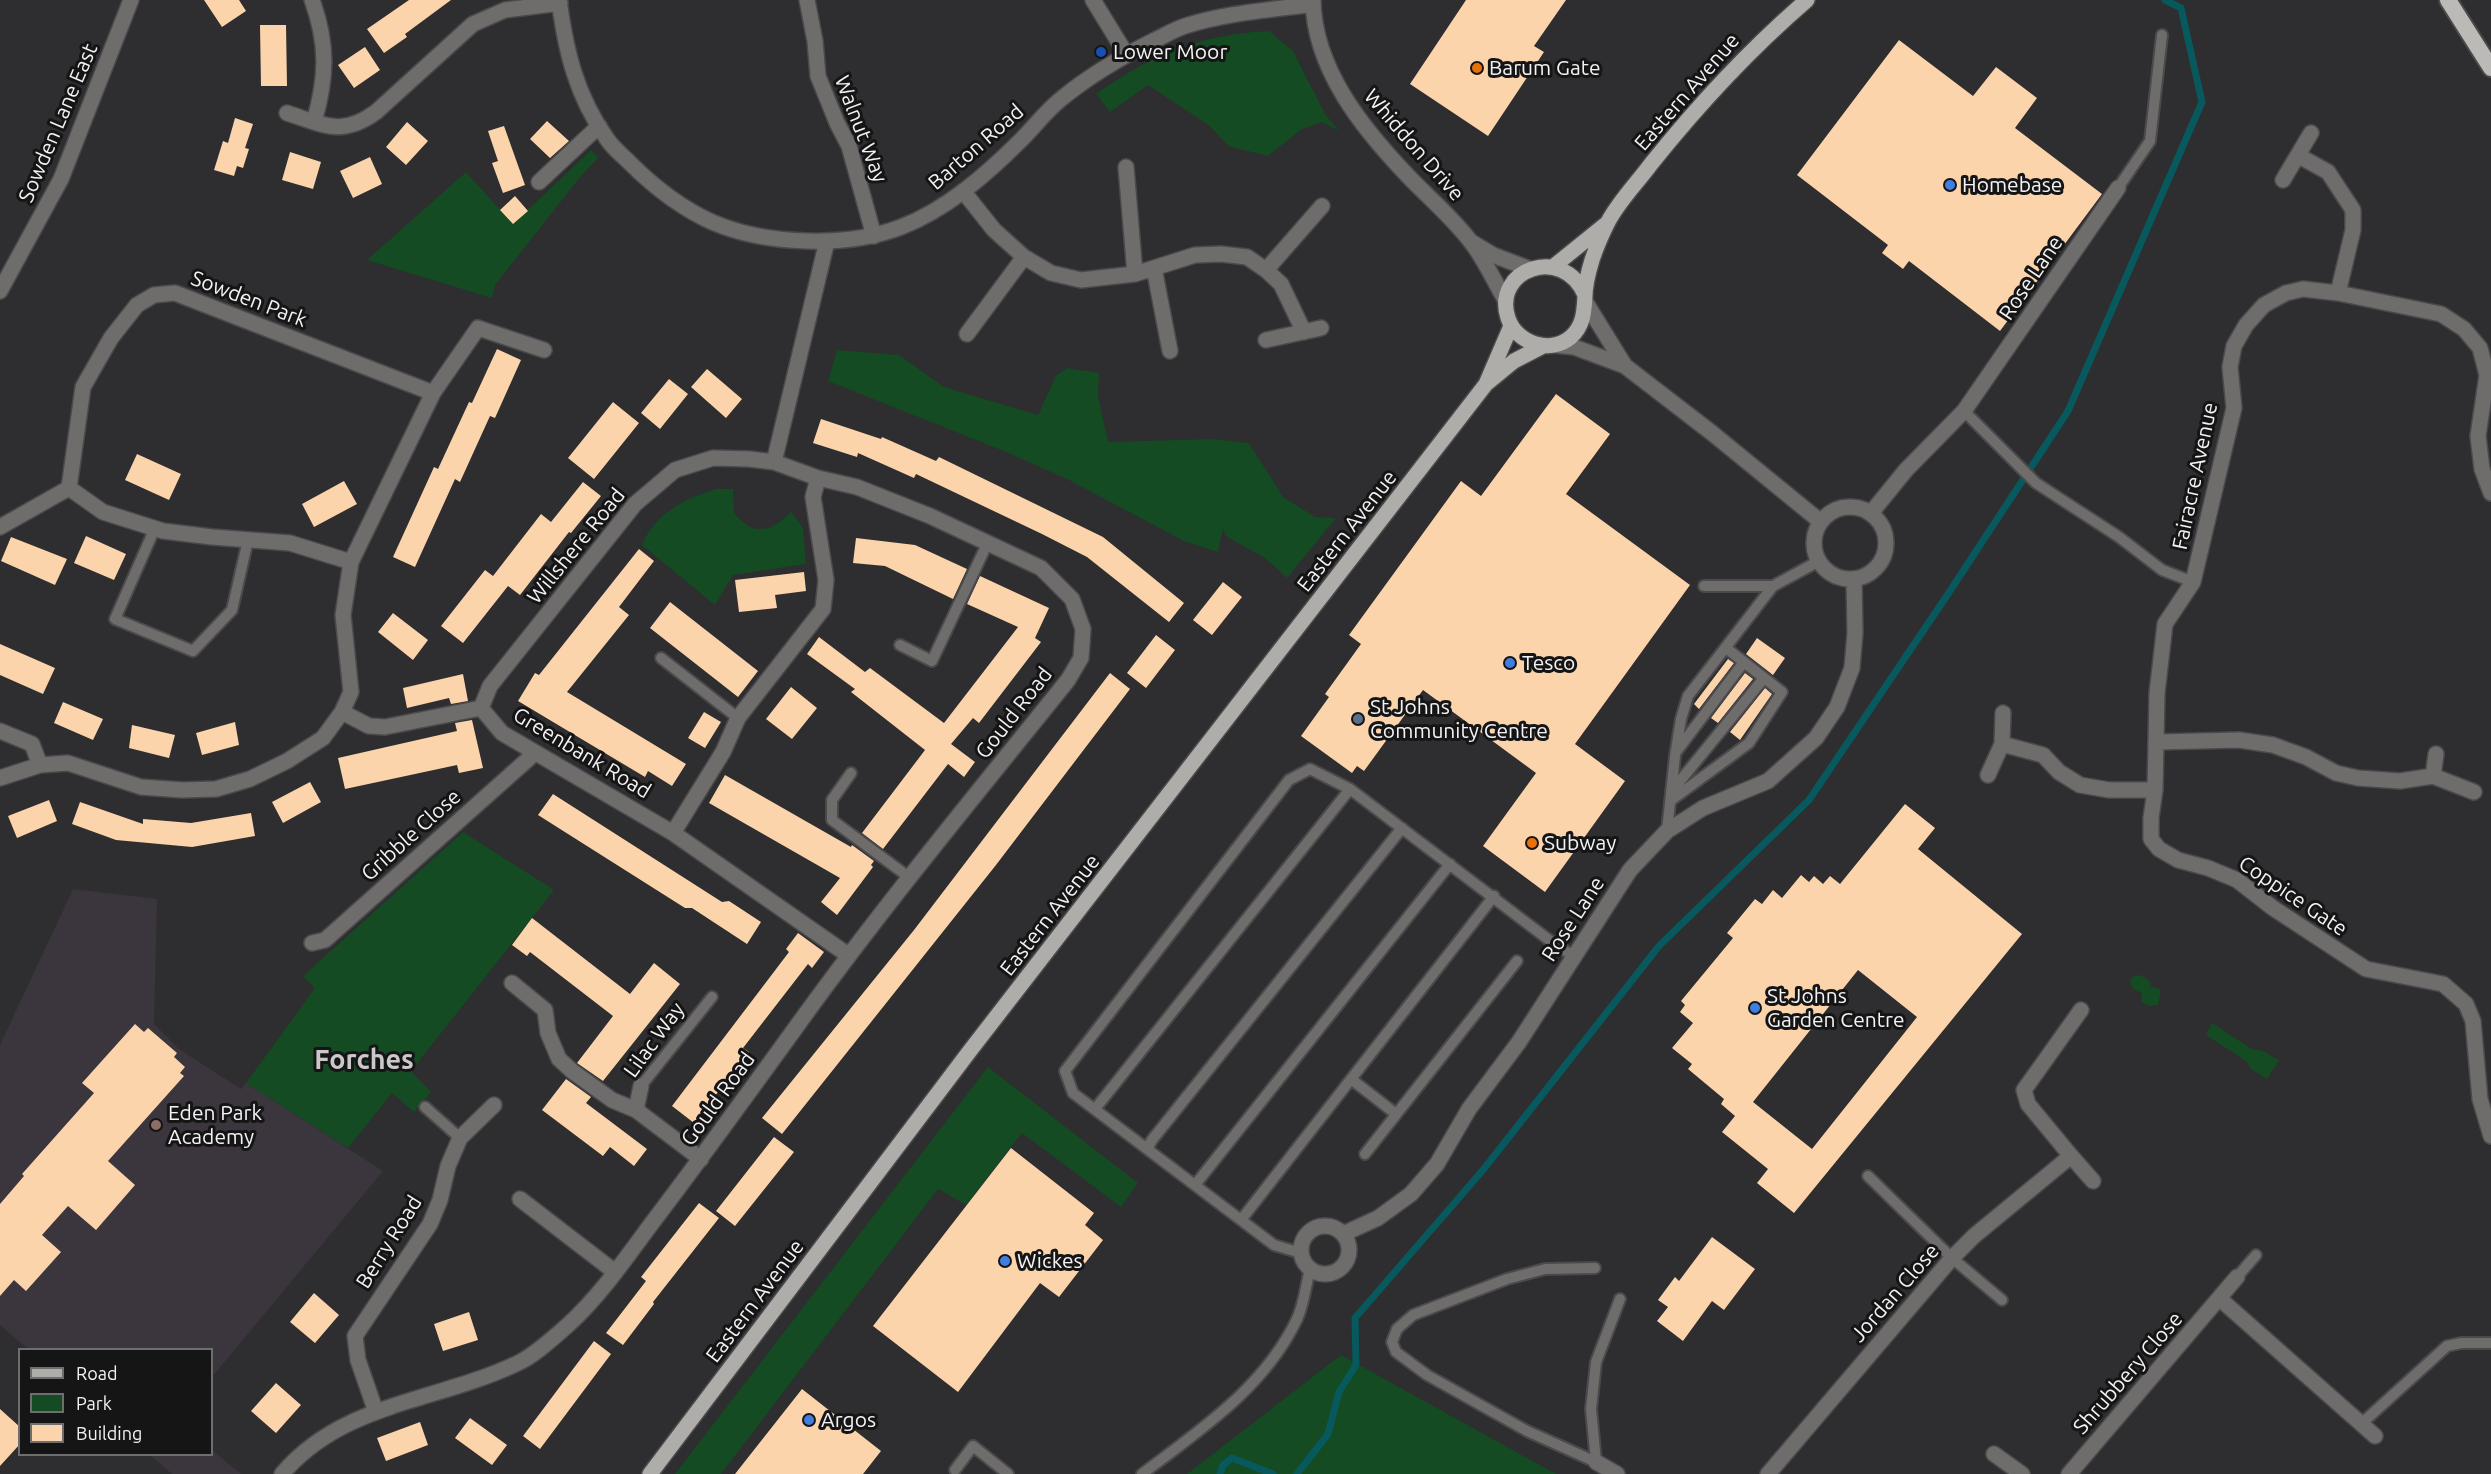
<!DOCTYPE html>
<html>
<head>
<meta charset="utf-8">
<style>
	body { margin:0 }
	#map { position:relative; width:2491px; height:1474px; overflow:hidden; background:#2e2d2f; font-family:Ubuntu,sans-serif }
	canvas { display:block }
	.legend { position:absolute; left:18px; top:1348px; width:195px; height:108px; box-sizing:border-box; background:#161516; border:2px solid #6e6d6f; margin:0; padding:8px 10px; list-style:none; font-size:18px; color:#f3f2f4 }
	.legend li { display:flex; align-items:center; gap:12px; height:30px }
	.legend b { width:30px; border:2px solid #6e6d6f }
</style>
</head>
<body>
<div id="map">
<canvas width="2491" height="1474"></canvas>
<ul class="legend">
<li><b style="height:8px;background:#afadaa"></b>Road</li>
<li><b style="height:16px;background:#144b22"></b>Park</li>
<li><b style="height:16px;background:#fcd4ab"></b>Building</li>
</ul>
</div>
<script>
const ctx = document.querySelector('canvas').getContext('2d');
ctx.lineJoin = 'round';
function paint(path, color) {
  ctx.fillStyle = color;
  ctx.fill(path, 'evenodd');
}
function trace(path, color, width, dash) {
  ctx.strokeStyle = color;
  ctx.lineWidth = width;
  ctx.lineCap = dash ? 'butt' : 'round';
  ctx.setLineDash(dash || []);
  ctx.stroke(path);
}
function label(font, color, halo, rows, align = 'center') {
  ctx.font = font + ' Ubuntu,sans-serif';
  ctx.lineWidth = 6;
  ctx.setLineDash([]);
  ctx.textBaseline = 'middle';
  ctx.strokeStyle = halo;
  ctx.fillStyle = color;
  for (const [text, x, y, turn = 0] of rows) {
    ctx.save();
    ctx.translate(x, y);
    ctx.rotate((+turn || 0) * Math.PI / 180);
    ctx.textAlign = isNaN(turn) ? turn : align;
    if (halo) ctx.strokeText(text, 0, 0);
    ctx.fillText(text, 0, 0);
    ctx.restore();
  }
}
const built = new Path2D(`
	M73,889l84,10 -3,125 25,25 62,40 5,-6 137,88 -171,206v-27l-184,-1 -28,-24v-280z
	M212,1450l29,24h-69l-22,-19 62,-1z`);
const green = new Path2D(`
	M1269,31l24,20 32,63 14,17 -17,-9 -20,7 -34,27 -40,-10 -18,-20 -62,-41 -38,27 -14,-18c54,-39 105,-60 173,-63z
	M591,150l7,8 -17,18 -86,109 -3,13 -125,-38 99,-88 47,52z
	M837,350l62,5 45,32 94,28 18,-39 11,-8 32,5 -1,23 10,46 105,-3 36,4 34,54 32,20 21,1 -49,60 -22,-20 -38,-21 -4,-8 -5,23 -34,-11 -119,-63 -59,-26 -178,-71z
	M716,489h17l1,24c20,24 37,19 57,-1l12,16 3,36 -73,11 -18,30 -73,-60c13,-32 44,-47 74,-56z
	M463,832l91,58 -143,181 20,21 -17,20 -22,-19 -44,55 -102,-65 69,-95 -12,-12z
	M2139,975l7,3 5,5 -1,4 8,1 3,3 -3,14 -9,1 -8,-4 1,-9 -9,-4 -3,-7 2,-5z
	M2212,1023l40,26 11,2 16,9 -12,19 -16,-10 -5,-8 -40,-26z
	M988,1067l150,116 -17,24 -99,-74 -56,72 -28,-16 -217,285h-46z
	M1341,1355l215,119h-369z`);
const stream = new Path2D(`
	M1220,1474l3,-9 9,-7 41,16
	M1297,1474l31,-40 11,-42 17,-27 -1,-47 128,-148 176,-224 150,-146 139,-206 120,-183 134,-309 -21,-94 -16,-8`);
const building = new Path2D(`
	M204,0h35l7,11 -24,16z
	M409,0h42l-46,34 2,3 -23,16 -17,-24z
	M1466,0h100l-32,46 10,6 -56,84 -78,-52z
	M260,25h26l1,61h-26z
	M1899,40l74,56 23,-29 41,31 -22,30 87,66 -102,137 -91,-70 -6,8 -21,-16 6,-8 -91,-70z
	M365,47l15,23 -26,18 -16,-23z
	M235,118l18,6 -8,24 4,1 -6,19 -6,-2 -3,10 -20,-6 9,-29 5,2z
	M547,121l22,20 -19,17 -20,-19z
	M407,122l21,19 -22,24 -20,-18z
	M504,126l21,59 -22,8 -11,-30 6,-2 -10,-30z
	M290,152l31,10 -8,27 -31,-9z
	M370,157l12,27 -29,14 -13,-27z
	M515,196l13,15 -15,13 -13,-14z
	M497,349l24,11 -26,58 -5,-2 -30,66 -5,-3 -40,88 -22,-10 41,-90 4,2 31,-67 3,1z
	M707,369l35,30 -16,19 -35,-31z
	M669,379l19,15 -28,35 -19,-16z
	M1556,394l54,40 -44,60 124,91 -115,159 50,37 -80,111 -62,-46 53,-73 -113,-83 -59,81 -7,-5 -5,7 -51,-37 28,-39 -4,-3 36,-50 -12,-9 112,-154 20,15z
	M613,402l26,21 -45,56 -26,-21z
	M821,419l60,20 1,-2 54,24 3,-4 164,80 81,66 -15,19 -82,-65 -45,-23 -126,-60 -2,4 -56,-25 -1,4 -44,-14z
	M137,454l44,20 -12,26 -44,-20z
	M344,481l13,23 -43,23 -12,-23z
	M583,482l18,14 -30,37 -2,-1 -49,63 -12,-9 -45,57 -22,-17 44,-56 8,6 48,-62 10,8z
	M86,536l40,18 -12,26 -40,-17z
	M11,537l56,22 -12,26 -54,-24z
	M856,538l59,7 52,24 -14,30 -68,-33 -32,-3z
	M639,549l15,12 -35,46 10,8 -62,77 119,72 -14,22 -24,-15 -3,6 -127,-76 17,-28 4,2z
	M804,572l2,19 -31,4 2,13 -38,4 -4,-32z
	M980,576l69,32 -14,30 6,4 -62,81 -6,-5 -22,26 24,18 -11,15 -16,-13 -65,85 -21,-16 63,-83 -74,-58 4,-3 -48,-35 12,-17 46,35 5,-4 74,55 74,-96 -51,-23z
	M1223,582l19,15 -30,38 -19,-15z
	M670,602l88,69 -20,26 -88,-69z
	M393,613l35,27 -15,20 -35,-28z
	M1156,635l19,15 -29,38 -19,-15z
	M1757,638l28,20 -12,17 -27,-21z
	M0,644l55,24 -12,26 -43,-19z
	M1728,659l6,4 -35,46 -5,-5z
	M1110,673l20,16 -134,176 -214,269 -20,-16 152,-188z
	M1745,673l8,6 -35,44 -7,-5z
	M463,674l5,27 -17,3 -2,-6 -42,10 -4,-20z
	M791,687l26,21 -25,31 -26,-20z
	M1765,688l7,6 -32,46 -10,-8z
	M63,702l40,17 -10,21 -39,-17z
	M704,712l17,10 -16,26 -17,-10z
	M472,720l11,48 -24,5 -2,-8 -112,24 -7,-31 119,-27 -2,-8z
	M235,722l4,23 -37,10 -6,-22z
	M132,725l43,10 -6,23 -40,-10z
	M725,775l126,72 1,-2 22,16 -3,4 2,2 -36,48 -16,-13 19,-24 -131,-75z
	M310,782l11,20 -38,21 -11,-21z
	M553,794l169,108 7,-1 32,21 -14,22 -55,-36h-7l-147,-93z
	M49,800l8,21 -40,17 -9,-22z
	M80,802l63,22v-5l48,4 60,-10 4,23 -63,11 -76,-7 -44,-16z
	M1905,804l30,24 -17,21 104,85 -228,279 -37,-30 11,-14 -46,-37 13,-16 -14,-12 3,-5 -36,-30 4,-5 -20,-16 21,-25 -13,-11 5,-7 -4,-4 52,-63 -6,-5 28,-34 7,5 11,-14 9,8 19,-23 8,7 5,-6 9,8 7,-8 10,8zM1858,970l59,47 -105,132 -59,-47z
	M532,918l98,76 24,-31 26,21 -77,97 -26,-18 36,-47 -83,-64 -3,4 -15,-11z
	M798,933l26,19 -12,16 -4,-4 -65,84 6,4 -55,71 -22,-17 117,-154 -3,-3z
	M135,1024l9,8 4,-4 29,25 -3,4 11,10 -5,6 4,3 -76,85 27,24 -39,45 -28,-24 -26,29 19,17 -35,39 -12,-11 -14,16v-92l24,-28 -2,-2 72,-81 -12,-10z
	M566,1079l25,18 -5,6 61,46 -13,17 -24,-19 -7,9 -61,-46z
	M774,1137l20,15 -59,74 -19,-15z
	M1011,1148l83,65 -9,12 18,15 -44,57 -19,-14 -82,109 -85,-66z
	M699,1203l20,15 -66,84 1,2 -31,41 -17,-12 40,-52 -5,-4z
	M1712,1237l43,32 -31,41 -12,-9 -29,40 -26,-20 11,-14 -10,-7 17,-23 4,4z
	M314,1293l25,22 -24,28 -25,-21z
	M469,1312l9,28 -35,11 -9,-27z
	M594,1341l17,13 -71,95 -17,-13z
	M276,1383l25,22 -25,28 -25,-22z
	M802,1389l79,62 -18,23h-128z
	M0,1409l20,18v17l-20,22z
	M470,1418l37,27 -15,20 -37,-27z
	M420,1422l8,23 -42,16 -9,-23z`);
const service = new Path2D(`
	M2118,188l32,-47 12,-106
	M1964,411l72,72 83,54 43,33 31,12
	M155,528l-40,91 78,32 39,-41 16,-70
	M1704,586h69
	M900,645l32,16 56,-119
	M661,658l77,60
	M1676,752l68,-90
	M851,773l-19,27v20l78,58
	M1671,792l93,-114
	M1670,801l79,-58 33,-51 -56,-44
	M1667,831l8,-75 6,-37 7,-23 85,-110 46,-25
	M1351,1079l45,35
	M641,1086l71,-89
	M425,1107l35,31
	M1095,1109l255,-320
	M1147,1149l5,-9 250,-312
	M1365,1154l152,-193
	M1868,1176l84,82 50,42
	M1195,1185l255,-321
	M1241,1220l253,-324
	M1301,1253l-27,-8 -201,-152 -8,-22 224,-291 21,-11 40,20 207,157 17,10
	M1595,1268l-50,1 -38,10 -94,36 -16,14 -5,13 4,10 31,23 100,56 69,31
	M2237,1277l19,-22
	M2361,1424l86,-78 14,-3h30
	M1596,1462l-5,-53 5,-47 24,-63
	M955,1470l18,-24 35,28
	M1142,1474c58,-44 123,-87 155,-155 7,-15 9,-34 13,-50`);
const minor = new Path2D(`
	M312,0c16,44 15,77 2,122
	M559,0c7,52 17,95 48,139 6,9 16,17 23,24 24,24 51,45 82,59 53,23 135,26 189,5 45,-17 86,-53 120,-87 13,-13 25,-29 40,-41 29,-24 60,-42 94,-59 9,-4 20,-11 30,-14 41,-13 85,-16 128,-22
	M807,0l8,41 3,35 19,47 12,23 25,90
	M1093,0l33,54
	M1313,0c1,69 50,129 95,176 21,22 45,42 63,66 13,16 24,41 35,59
	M287,113c37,12 55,24 89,-1l97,-88 32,-14 55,-7
	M2299,156l29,16 25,38v20l-15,63
	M1126,167l9,107
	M2283,180l28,-47
	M539,182l60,-56
	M963,191l31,39 30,27 27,16 30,7 54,-6 60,-19 26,-1 26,3 19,13 15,14 23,48
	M1473,243l20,12 37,14
	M1154,268l16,83
	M1266,270l56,-64
	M0,291l61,-112 70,-179
	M1586,303l39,63
	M967,334l57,-77
	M1266,340l55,-12
	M1554,345l20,2 51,19 87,67 109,89
	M774,462l53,-221
	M2491,493l-9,-24 -4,-33 9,-61 -7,-27 -16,-19 -23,-15 -103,-21 -35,-4 -17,4 -22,12 -18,20 -12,21 -4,21 4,41 -41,174 -28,42 -8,69 -2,97 -4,28v21l8,10 19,11 30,8 29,12 36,28 93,61 77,15 23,20 7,17 7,78 11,37
	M1814 543a36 36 0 1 1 72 0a36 36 0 1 1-72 0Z
	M1871,513l35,-43 58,-59 154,-223
	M0,527l69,-39
	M351,562l-61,-19 -78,-6 -49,-6 -60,-19 -34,-24 14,-101 28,-49 26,-33 17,-10 21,-2 258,100
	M481,708l21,25 171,100 175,122
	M342,712l27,14 16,1 96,-19
	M0,731l32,13 8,21
	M2157,742l82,-2 34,5 33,12 30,16 22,5 42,3 33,-5 41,16
	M2002,744l41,11 16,17 21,13 29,5h46
	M1988,775l14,-31 1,-31
	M2433,776l3,-22
	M0,778l40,-13 28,-2 73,24 41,3 34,-1 34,-10 37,-18 36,-23 19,-26 9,-20 -8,-77 8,-53 82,-169 45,-65 66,22
	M673,833l50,-81 15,-34 85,-109 3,-29 -13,-83 5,-19
	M312,943l13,-3 210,-187
	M512,983l33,27 3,23 11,26 13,12 40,29 24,10 65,49
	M636,1110l5,-24
	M2071,1156l22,25
	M520,1199l95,73
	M1301 1250a24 24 0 1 1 48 0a24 24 0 1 1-48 0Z
	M1343,1234l35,-16 33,-24 26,-30 32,-55 50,-67 111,-172 37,-39 36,-23 65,-27 48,-43 21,-31 15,-39 3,-35 -1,-54
	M2220,1299l155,137
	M376,1412l-18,-52 -3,-24 75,-112 10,-24 8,-34 12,-28 34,-33
	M1994,1454l28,20
	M1596,1462l21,12
	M282,1474c61,-72 155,-72 236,-111 17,-8 35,-25 50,-38 32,-29 58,-67 84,-102 51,-67 100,-135 150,-204 84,-116 176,-227 266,-339l13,-22 2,-29 -11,-30 -31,-31 -111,-52 -73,-29 -39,-9 -44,-16 -25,-3 -36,-1 -38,12 -40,34 -145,182 -9,22
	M1768,1474l184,-216 22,-22 97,-80 -43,-52 -4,-14 57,-80
	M2069,1474l168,-197`);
const primary = new Path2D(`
	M1554,266l52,-42
	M1585,295c-22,-51 -93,-26 -77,23 8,25 42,37 63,19 13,-12 13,-26 14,-41 0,-11 4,-26 7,-36 4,-12 10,-26 16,-38 11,-21 29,-39 43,-58 48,-60 98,-114 156,-164
	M1486,384l25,-58
	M650,1474l319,-422 517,-668 28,-23 29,-15`);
const trunk = new Path2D(`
	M2448,0l43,68`);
const markers = [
	[1101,52,6,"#1a4fb4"],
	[1477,68,6,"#e8710a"],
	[1950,185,6,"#3f7fe0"],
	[1510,663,6,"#3f7fe0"],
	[1358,719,6,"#5c6f8a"],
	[1532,843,6,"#e8710a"],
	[1755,1008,6,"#3f7fe0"],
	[156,1125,6,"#8d6e63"],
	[1005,1261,6,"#3f7fe0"],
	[809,1420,6,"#3f7fe0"]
];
const poiNames = [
	["Lower Moor",1113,52],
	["Barum Gate",1489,68],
	["Homebase",1962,185],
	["Tesco",1522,663],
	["St Johns",1370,707],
	["Community Centre",1370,731],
	["Subway",1544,843],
	["St Johns",1767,996],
	["Garden Centre",1767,1020],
	["Eden Park",168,1113],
	["Academy",168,1137],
	["Wickes",1017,1261],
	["Argos",821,1420]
];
const streetNames = [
	["Eastern Avenue",1687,92,-49],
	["Sowden Lane East",58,123,-67],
	["Walnut Way",861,129,69],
	["Whiddon Drive",1414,145,49],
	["Barton Road",976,147,-41],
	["Rose Lane",2031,278,-56],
	["Sowden Park",249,299,21],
	["Fairacre Avenue",2195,476,-78],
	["Eastern Avenue",1347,531,-52],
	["Willshere Road",576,546,-51],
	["Gould Road",1014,713,-52],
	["Greenbank Road",582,753,31],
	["Gribble Close",411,835,-42],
	["Coppice Gate",2293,896,34],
	["Eastern Avenue",1050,915,-52],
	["Rose Lane",1573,919,-57],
	["Lilac Way",654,1040,-54],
	["Gould Road",718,1099,-54],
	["Berry Road",389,1242,-58],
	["Jordan Close",1895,1293,-49],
	["Eastern Avenue",755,1301,-53],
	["Shrubbery Close",2128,1373,-49]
];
const districtNames = [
	["Forches",364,1060]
];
paint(built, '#3b353d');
paint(green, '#144b22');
trace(stream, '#07595d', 7);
paint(building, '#fcd4ab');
trace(service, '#4a494b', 14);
trace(minor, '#4a494b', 18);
trace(primary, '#4a494b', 18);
trace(trunk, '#4a494b', 20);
trace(service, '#6e6d6c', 10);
trace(minor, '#6e6d6c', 15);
trace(primary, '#afadaa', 15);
trace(trunk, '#bcbab6', 16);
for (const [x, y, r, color] of markers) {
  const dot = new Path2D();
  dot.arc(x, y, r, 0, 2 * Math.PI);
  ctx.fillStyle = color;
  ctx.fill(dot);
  trace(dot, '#161516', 2);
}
label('21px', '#f3f2f4', '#161516', poiNames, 'left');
label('21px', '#f3f2f4', '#161516', streetNames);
label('bold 27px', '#cac8cb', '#161516', districtNames);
</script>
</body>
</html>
